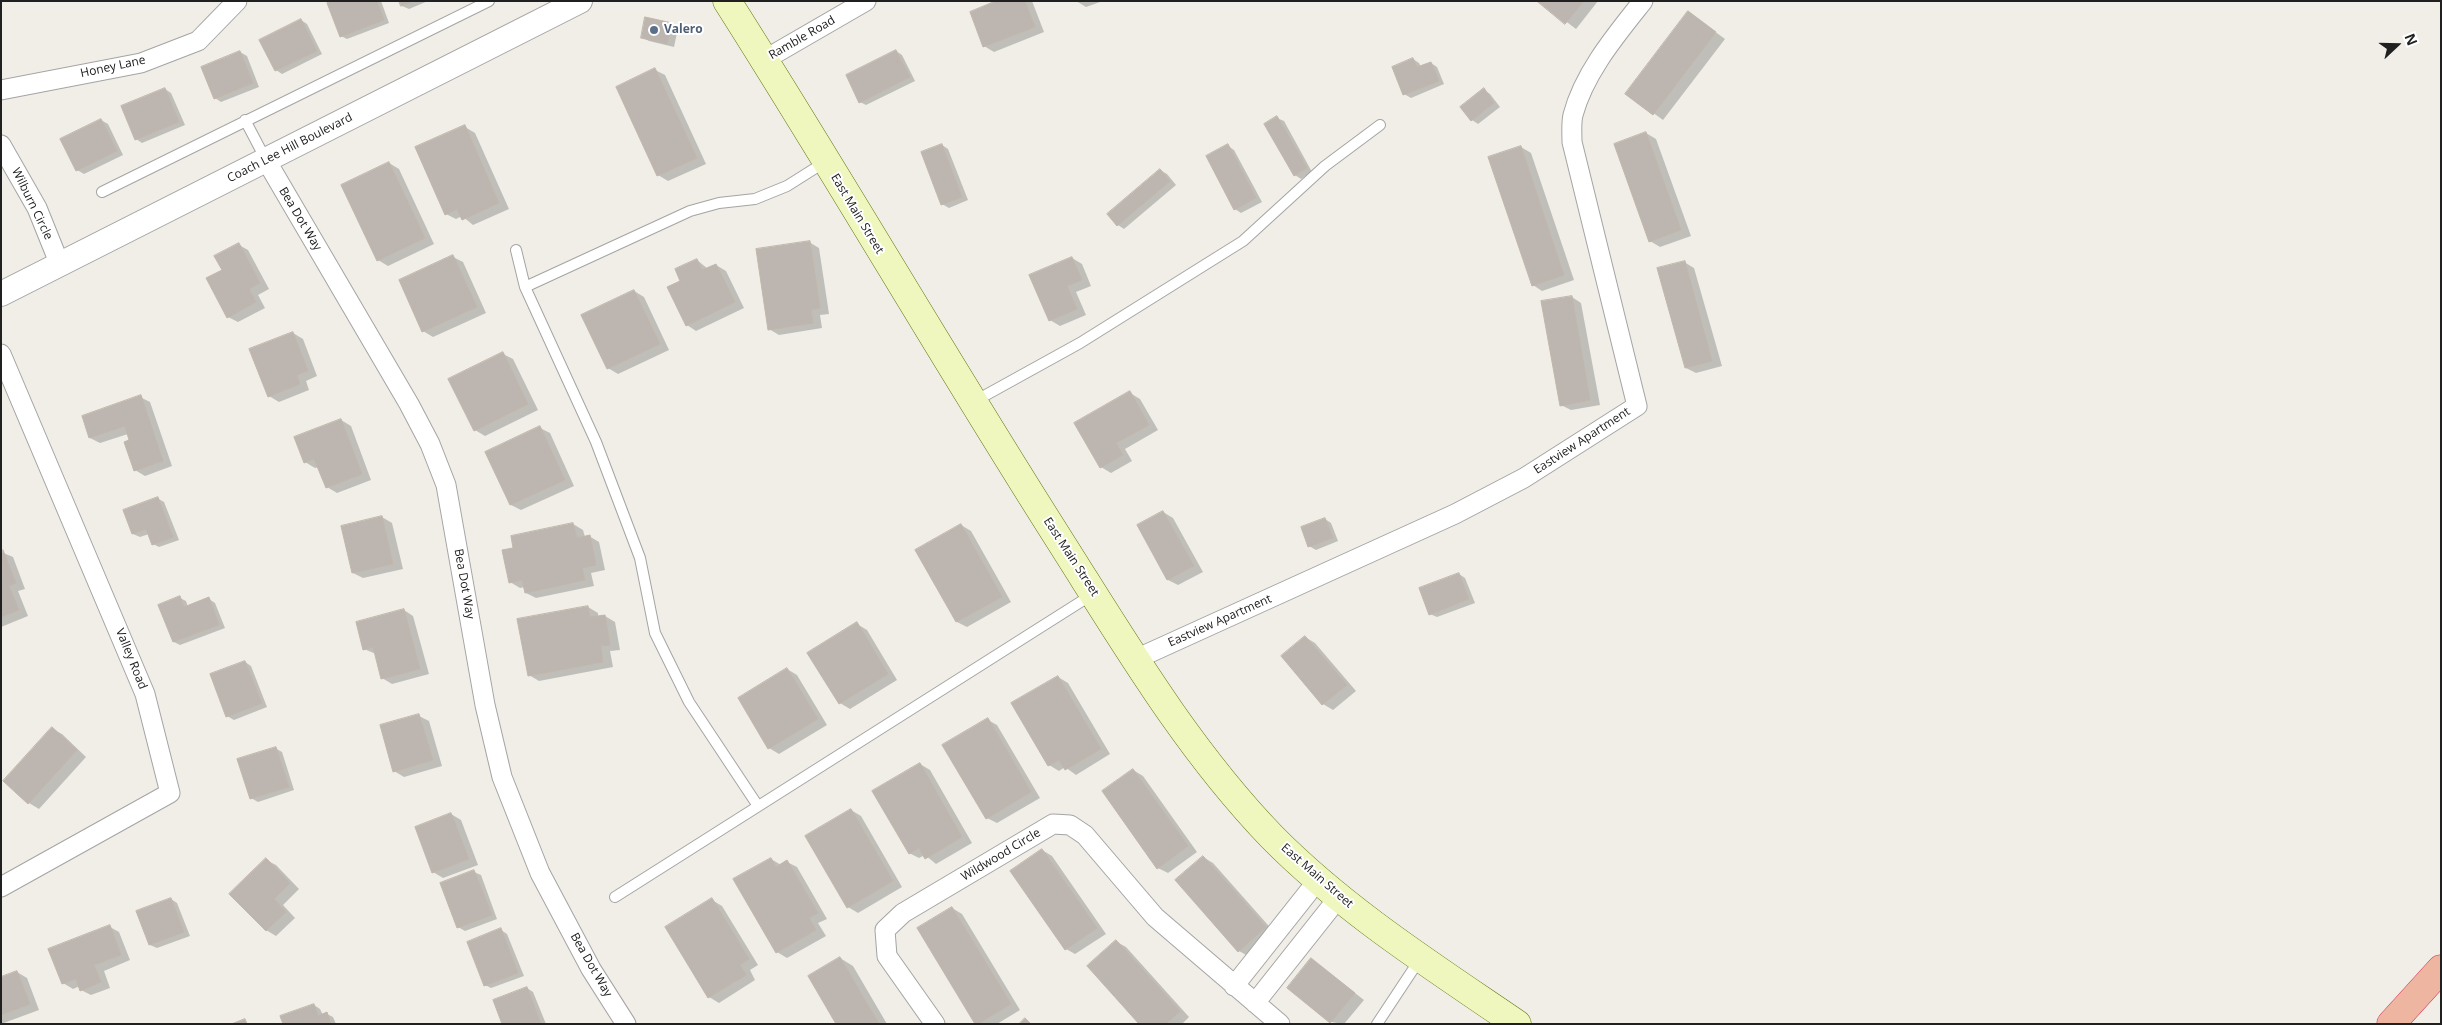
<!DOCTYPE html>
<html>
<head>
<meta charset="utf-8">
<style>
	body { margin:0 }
	#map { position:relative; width:2442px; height:1025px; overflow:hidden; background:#f0eee7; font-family:"Open Sans",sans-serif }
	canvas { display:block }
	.frame { position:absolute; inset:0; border:2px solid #202020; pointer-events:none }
	.north { position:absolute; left:2372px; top:20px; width:50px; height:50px; -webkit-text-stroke:4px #fff; paint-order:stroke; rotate:69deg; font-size:14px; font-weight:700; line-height:20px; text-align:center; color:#202020 }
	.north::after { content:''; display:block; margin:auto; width:18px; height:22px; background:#202020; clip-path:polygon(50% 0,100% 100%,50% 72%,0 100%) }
</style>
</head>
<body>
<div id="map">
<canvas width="2442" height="1025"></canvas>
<div class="frame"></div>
<div class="north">N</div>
</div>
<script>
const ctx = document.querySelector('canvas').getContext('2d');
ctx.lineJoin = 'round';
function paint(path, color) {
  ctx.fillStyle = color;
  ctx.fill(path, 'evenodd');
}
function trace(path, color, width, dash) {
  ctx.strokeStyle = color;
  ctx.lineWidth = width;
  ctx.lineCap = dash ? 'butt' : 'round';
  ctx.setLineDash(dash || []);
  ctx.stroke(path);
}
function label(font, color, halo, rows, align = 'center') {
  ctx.font = font + ' "Open Sans",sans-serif';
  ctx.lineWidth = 4;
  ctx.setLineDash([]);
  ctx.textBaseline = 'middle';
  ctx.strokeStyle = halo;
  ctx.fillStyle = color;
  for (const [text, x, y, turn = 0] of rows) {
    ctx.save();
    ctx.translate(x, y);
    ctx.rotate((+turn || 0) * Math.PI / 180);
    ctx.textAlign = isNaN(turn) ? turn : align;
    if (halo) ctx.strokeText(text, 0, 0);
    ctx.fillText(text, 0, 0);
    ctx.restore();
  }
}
const shadow = new Path2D(`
	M335,1h46l8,22 -42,16 -6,-3z
	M400,1h28l-19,8 -7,-3z
	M999,1h33l12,31 -50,20 -10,-6z
	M1076,1h27l-17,6z
	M1539,1h59l-22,28z
	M1688,12l37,27 -62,81 -37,-27z
	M301,20l6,4 15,30 -40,20 -6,-4z
	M671,24l7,4 -4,19 -25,-6 -7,-4z
	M896,51l6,4 13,26 -49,24 -6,-3z
	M240,52l7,4 12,31 -38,15 -6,-4z
	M1413,59l6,4 2,4 10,-4 6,4 7,17 -33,14 -7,-4z
	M655,70l10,5 41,89 -38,17 -10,-6 -41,-88z
	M165,89l6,4 14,32 -43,18 -6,-4z
	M1484,90l6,4 10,13 -22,17 -6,-4z
	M1277,118l7,3 28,51 -11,7 -6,-4z
	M101,120l7,4 15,31 -39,19 -7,-4z
	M465,127l10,6 34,76 -36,16 -11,-9 -6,3 -10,-5z
	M1646,133l10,6 35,97 -31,11 -10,-6z
	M942,145l6,4 20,51 -19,8 -7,-4z
	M1228,146l6,4 28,52 -21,11 -6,-4z
	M1521,147l10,6 43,127 -32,11 -9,-6z
	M389,163l10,6 35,75 -46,22 -10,-6z
	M1160,170l7,4 9,11 -52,44 -6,-4z
	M809,242l10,6 10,66 -9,1 2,13 -43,7 -10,-6z
	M239,245l9,5 21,39 -11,6 7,13 -27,14 -10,-5 -5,-47z
	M453,257l10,5 23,51 -53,24 -10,-6z
	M1072,258l10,6 9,22 -15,6 10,23 -26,11 -10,-6z
	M697,260l11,9 8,-4 10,6 18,37 -48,23 -9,-6 -5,-44z
	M1684,262l10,6 28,98 -26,7 -10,-5z
	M634,291l10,6 25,53 -51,24 -10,-6z
	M1572,297l9,6 19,102 -29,5 -10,-5z
	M293,333l10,6 14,37 -11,5 3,9 -30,12 -10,-6z
	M503,354l10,5 25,51 -53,26 -10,-6z
	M1130,393l10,6 18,31 -33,19 7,12 -21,12 -10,-6z
	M140,397l10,5 22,64 -27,10 -10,-6 -7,-36 -28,9 -10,-5z
	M341,420l10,6 20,54 -34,13 -10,-6 -8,-20 -4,1 -10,-6z
	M540,428l10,5 24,53 -53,24 -10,-5 -24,-53z
	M157,498l7,4 15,38 -20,7 -6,-3 -4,-10 -9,3 -7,-3 -9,-23z
	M1163,512l10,6 30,54 -25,13 -10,-5 -29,-54z
	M382,517l10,6 11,46 -40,9 -10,-5z
	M1325,519l6,4 7,18 -22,9 -7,-4z
	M573,524l10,6 2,7 4,-1 10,6 6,28 -14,3 3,13 -58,12 -10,-5 -1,-6 -5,1 -10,-6 5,-33z
	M961,525l10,6 40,71 -44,25 -10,-5 -40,-72z
	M1,552l12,5 12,32 -7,2 10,25 -27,11z
	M1459,574l6,4 10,25 -38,14 -7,-3z
	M180,598l6,3 2,6 21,-8 6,4 10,25 -45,17 -6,-3z
	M588,607l10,6v4l7,-1 10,6 5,28 -10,1 3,16 -74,14 -10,-6z
	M404,610l9,6 16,58 -37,10 -10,-6 -6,-24 -12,-5z
	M857,624l10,6 30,50 -47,29 -10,-6z
	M1305,637l10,6 41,48 -23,19 -10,-6 -40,-48z
	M245,662l6,4 16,41 -33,13 -7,-4z
	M787,669l10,6 30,50 -48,29 -10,-6z
	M1058,677l10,6 42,71 -34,21 -11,-8 -6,4 -10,-6z
	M419,716l10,5 13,45 -38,11 -10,-6z
	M988,720l9,5 43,73 -43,25 -10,-5z
	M52,729l10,5 24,23 -47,52 -10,-6 -25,-22z
	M275,748l7,4 12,38 -36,12 -7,-4z
	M920,764l10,6 42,73 -36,21 -11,-9 -6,3 -10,-5z
	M1133,770l10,6 54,76 -29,21 -10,-5z
	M851,810l10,6 41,71 -44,26 -10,-6z
	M451,814l10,6 17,45 -35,13 -10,-6z
	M1042,850l10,6 54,78 -31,20 -9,-5z
	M1203,857l10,6 62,70 -27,23 -9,-5z
	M771,859l10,6 6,-3 10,5 30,52 -9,4 8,13 -39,22 -10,-6z
	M266,860l10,5 23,24 -16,16 12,13 -19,18 -10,-6z
	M474,872l7,3 16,44 -32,12 -7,-4 -16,-43z
	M171,899l6,4 13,33 -33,12 -7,-3 -12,-33z
	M712,900l10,6 36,59 -8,5 5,10 -36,23 -10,-6z
	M952,908l10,6 58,96 -23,14h-21z
	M110,927l9,5 11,28 -26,11 6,17 -19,7 -10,-5 -1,-4 -7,3 -10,-6z
	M501,930l6,4 17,42 -33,12 -6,-3z
	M1117,942l9,5 63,70 -7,7h-41z
	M840,958l13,8 34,58h-50z
	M1311,959l53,41 -20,24 -13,-2 -43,-34z
	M17,972l10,6 12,32 -38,14v-46z
	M527,988l6,4 13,32h-42z
	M314,1005l6,4 3,6 4,-1 6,3 3,7h-51z`);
const building = new Path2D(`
	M331,1h46l7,19 -44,17 -13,-34z
	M399,1h15l-13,5z
	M996,1h29l10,26 -52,20 -13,-35z
	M1537,1h47l-19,23z
	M1688,11l28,21 -63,83 -28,-21z
	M645,17l27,6 -5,21 -26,-6z
	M301,19l16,32 -42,20 -16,-31z
	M896,50l14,27 -51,26 -13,-28z
	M240,51l13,32 -39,16 -13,-32z
	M1413,58l4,9 14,-5 8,19 -36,14 -11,-28z
	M655,68l42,90 -40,18 -41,-89z
	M165,88l14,34 -44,18 -14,-34z
	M1484,88l10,15 -23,18 -11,-14z
	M1277,116l30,52 -13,8 -30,-52z
	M101,119l16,32 -41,20 -16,-32z
	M465,125l34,78 -37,17 -5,-11 -12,6 -30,-68z
	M1646,132l35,98 -32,12 -35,-98z
	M942,144l20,53 -21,8 -20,-53z
	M1228,144l28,54 -22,12 -28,-54z
	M1521,146l43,129 -32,11 -44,-129z
	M389,162l36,76 -48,23 -36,-76z
	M1160,169l10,12 -53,45 -10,-12z
	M810,241l10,67 -9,2 2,13 -45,7 -12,-81z
	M239,243l21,40 -11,6 7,13 -29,16 -21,-40 16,-8 -8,-14z
	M453,255l24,52 -55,25 -23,-52z
	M1072,257l10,23 -15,6 10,23 -28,12 -20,-46z
	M697,259l5,11 14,-6 19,38 -49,24 -19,-39 13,-6 -5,-12z
	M1685,261l27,100 -27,7 -28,-100z
	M634,290l26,54 -53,25 -26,-54z
	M1572,296l18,104 -30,6 -19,-105z
	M293,332l15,39 -11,4 3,9 -32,13 -19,-48z
	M503,352l25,52 -54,27 -26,-52z
	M1130,391l19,34 -33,18 7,12 -23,13 -26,-45z
	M141,395l22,66 -29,10 -10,-29 5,-2 -4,-14 -36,12 -7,-22z
	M341,419l21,55 -36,14 -12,-29 -10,4 -10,-26z
	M540,426l25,54 -55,25 -25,-53z
	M158,497l15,40 -21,8 -6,-16 -14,5 -9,-24z
	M1163,511l31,55 -27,14 -30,-55z
	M382,516l11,48 -41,9 -11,-47z
	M1325,518l8,20 -25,9 -7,-20z
	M573,523l4,15 13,-3 6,30 -14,3 3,12 -60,13 -3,-13 -13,3 -7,-33 11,-2 -2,-12z
	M961,524l41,73 -46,25 -41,-72z
	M3,550l13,33 -7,3 10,24 -18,7z
	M1459,573l10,26 -40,16 -10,-27z
	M180,596l4,11 25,-10 10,28 -46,17 -15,-37z
	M588,606l2,11 15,-2 5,30 -9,1 2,16 -75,14 -11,-57z
	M404,609l16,60 -39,10 -8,-32 -10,3 -7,-28z
	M857,622l31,52 -49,30 -32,-51z
	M1305,636l42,49 -25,20 -41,-49z
	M245,661l17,42 -36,14 -16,-43z
	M787,668l31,51 -50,30 -30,-51z
	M1058,676l43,73 -36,21 -6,-10 -11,6 -37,-63z
	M419,714l14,46 -40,12 -13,-47z
	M988,718l43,74 -45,27 -44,-74z
	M52,727l25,23 -49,54 -25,-23z
	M276,747l13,40 -39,12 -13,-40z
	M920,763l42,74 -37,22 -6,-11 -10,6 -37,-63z
	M1133,769l55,77 -31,23 -55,-78z
	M851,809l42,72 -46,27 -42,-72z
	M451,813l18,46 -37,14 -17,-46z
	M1042,849l55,79 -32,22 -55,-79z
	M1203,856l63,71 -28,25 -63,-72z
	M266,858l24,25 -16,16 12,13 -20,19 -37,-37z
	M771,858l5,9 11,-7 31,53 -9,5 7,12 -40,23 -43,-74z
	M474,870l18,45 -35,13 -17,-45z
	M171,898l13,34 -35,13 -13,-34z
	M712,898l37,61 -9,6 6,10 -38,23 -43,-71z
	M952,907l59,97 -33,20h-3l-58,-96z
	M110,925l11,30 -27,10 7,17 -21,9 -4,-12 -14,5 -14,-35z
	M501,928l17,45 -34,13 -17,-44z
	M1116,940l64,71 -14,13h-27l-52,-58z
	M840,957l39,67h-43l-28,-48z
	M1311,958l44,35 -25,30 -43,-35z
	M17,971l13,33 -29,11v-38z
	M527,987l14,37h-39l-9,-24z
	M314,1004l4,12 9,-4 4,12h-48l-3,-8z
	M1025,1018l6,6h-12z
	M245,1019l2,5h-15z`);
const service = new Path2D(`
	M245,120l21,40
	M102,192l387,-191
	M516,250l9,37 71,155 44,116 15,75 34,69 69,104
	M525,287l165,-76 29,-8 36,-4 32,-13 38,-24
	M975,401l105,-58 163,-102 82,-75 55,-41
	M615,897l478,-303
	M1377,1024l43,-65`);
const minor = new Path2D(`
	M764,60l102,-59
	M1,90l140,-27 57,-22 39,-40
	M1,145l36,63 23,57
	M266,160l143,244 21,40 16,41 39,220 17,72 38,96 51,96 35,55
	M1,354l144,340 25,99 -169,94
	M1136,659l319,-145 69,-36 113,-72 -65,-264c0,-8 -1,-19 1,-27 11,-42 43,-80 70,-114
	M1234,986l84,-106
	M1255,1003l84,-106
	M935,1024l-48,-68 -2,-26 18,-17 150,-89 17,1 15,10 70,82 125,107`);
const tertiary = new Path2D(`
	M1,294l579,-293`);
const secondary = new Path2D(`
	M727,1c114,179 220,363 335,543 64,101 126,206 210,293 72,73 160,129 245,187`);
const trunk = new Path2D(`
	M2391,1024l50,-55`);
const markers = [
	[654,30,5,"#5c6f8a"]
];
const serviceNames = [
	["Valero",664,30]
];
const streetNames = [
	["Ramble Road",802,38,-30],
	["Honey Lane",113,67,-12],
	["Coach Lee Hill Boulevard",290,148,-27],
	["Wilburn Circle",32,204,64],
	["East Main Street",857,214,59],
	["Bea Dot Way",300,219,59],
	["Eastview Apartment",1582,441,-33],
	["East Main Street",1071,557,57],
	["Bea Dot Way",464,584,80],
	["Eastview Apartment",1220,621,-24],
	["Valley Road",131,659,68],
	["Wildwood Circle",1001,855,-31],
	["East Main Street",1317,876,41],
	["Bea Dot Way",591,965,60]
];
paint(shadow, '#0003');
paint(building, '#bdb6b0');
trace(building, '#c1b6aa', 1);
trace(service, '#a4a4a4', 12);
trace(minor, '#a4a4a4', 21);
trace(tertiary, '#a4a4a4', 26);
trace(secondary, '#60740a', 29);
trace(trunk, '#d42e5a', 29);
trace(service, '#fff', 10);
trace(minor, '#fff', 19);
trace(tertiary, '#fff', 24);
trace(secondary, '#f0f7be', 28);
trace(trunk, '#eeb6a0', 28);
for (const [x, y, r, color] of markers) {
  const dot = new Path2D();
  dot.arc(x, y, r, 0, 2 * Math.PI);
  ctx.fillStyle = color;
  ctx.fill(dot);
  trace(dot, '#fff', 2);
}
label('bold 12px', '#4e5e75', '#fff', serviceNames, 'left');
label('12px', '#202020', '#fff', streetNames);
</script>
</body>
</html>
